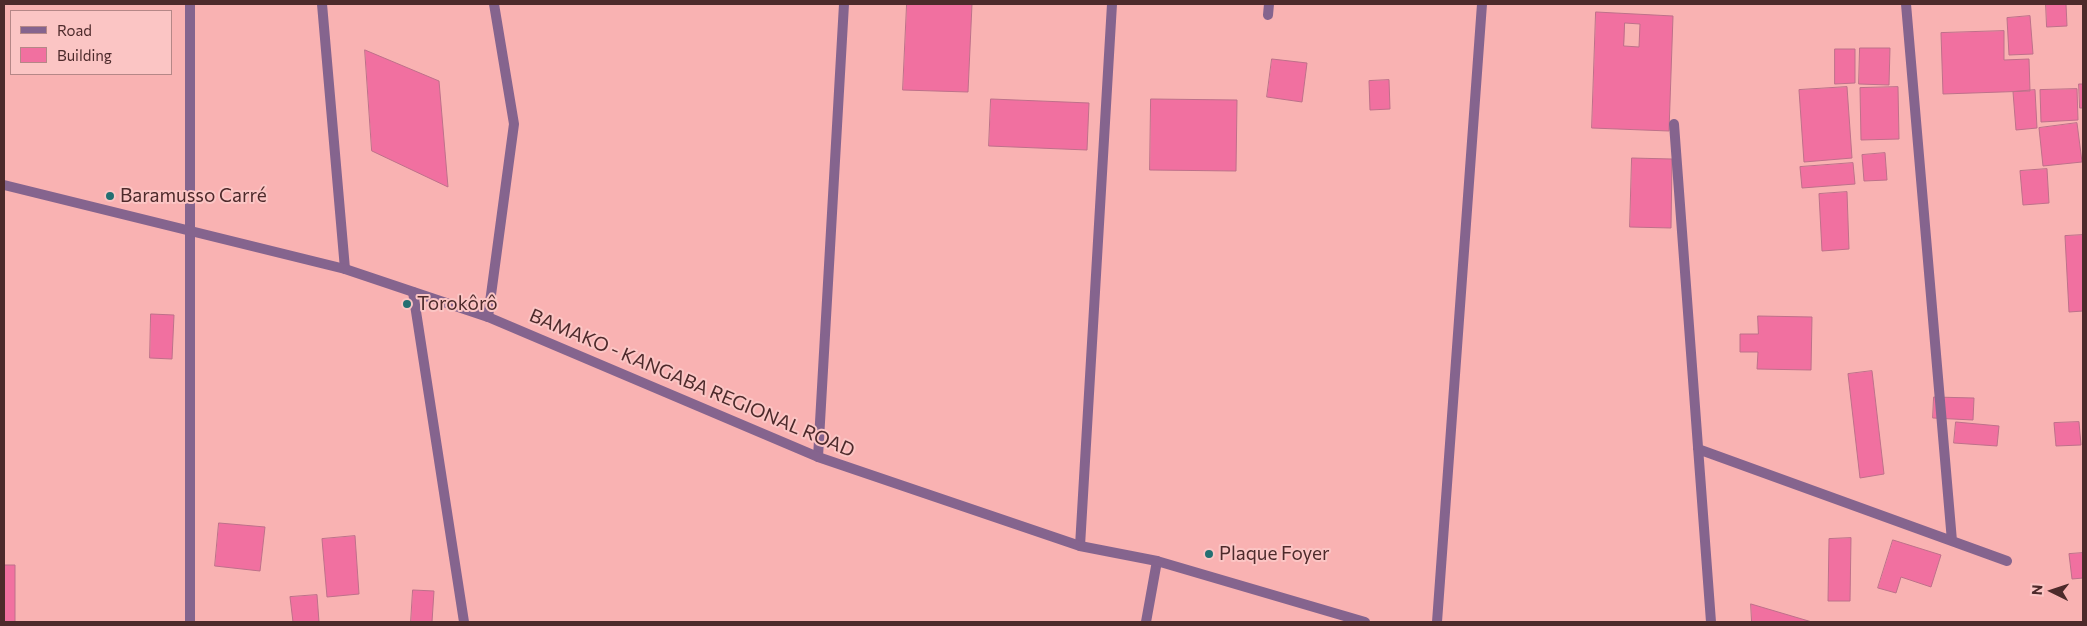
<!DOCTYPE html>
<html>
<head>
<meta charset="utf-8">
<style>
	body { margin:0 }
	#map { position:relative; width:2087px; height:626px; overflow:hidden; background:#f9b2b2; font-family:Commissioner,sans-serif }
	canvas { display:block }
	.frame { position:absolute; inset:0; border:5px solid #4d2a2b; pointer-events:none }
	.legend { position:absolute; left:10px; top:10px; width:162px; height:65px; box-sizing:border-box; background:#fbc5c4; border:1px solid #b58787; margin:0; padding:6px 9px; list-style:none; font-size:15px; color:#4d2a2b }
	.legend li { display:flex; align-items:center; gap:10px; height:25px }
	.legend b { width:25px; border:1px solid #b58787 }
	.north { position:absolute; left:2027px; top:566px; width:50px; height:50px; -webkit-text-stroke:4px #fbc5c4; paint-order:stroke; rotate:274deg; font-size:14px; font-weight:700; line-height:20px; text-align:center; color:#4d2a2b }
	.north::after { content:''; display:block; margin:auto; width:18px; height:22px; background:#4d2a2b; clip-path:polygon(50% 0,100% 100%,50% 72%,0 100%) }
</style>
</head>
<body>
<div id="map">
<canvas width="2087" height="626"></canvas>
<div class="frame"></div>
<ul class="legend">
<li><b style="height:6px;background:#85648e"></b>Road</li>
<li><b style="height:14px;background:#f170a0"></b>Building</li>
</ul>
<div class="north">N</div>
</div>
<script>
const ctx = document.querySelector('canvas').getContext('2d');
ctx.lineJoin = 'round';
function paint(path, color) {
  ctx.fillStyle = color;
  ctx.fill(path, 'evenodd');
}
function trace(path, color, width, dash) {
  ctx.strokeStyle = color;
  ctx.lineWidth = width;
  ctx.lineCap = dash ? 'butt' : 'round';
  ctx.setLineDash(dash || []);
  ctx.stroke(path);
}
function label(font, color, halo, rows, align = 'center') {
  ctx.font = font + ' Commissioner,sans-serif';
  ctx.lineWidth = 4;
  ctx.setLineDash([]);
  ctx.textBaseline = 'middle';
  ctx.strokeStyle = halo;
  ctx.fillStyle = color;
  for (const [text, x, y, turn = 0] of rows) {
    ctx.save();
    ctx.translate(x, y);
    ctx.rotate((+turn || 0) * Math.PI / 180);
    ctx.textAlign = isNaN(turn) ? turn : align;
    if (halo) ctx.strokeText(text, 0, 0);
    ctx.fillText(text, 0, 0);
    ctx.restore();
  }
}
const building = new Path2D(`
	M907,4h65l-4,88 -65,-2z
	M2046,4h20l1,22 -20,1z
	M1596,12l77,4 -4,115 -77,-3zM1625,23l15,1 -1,23 -15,-1z
	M2030,16l3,38 -24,1 -2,-37z
	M2004,31v29l25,-1 1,32 -87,3 -2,-61z
	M1860,48h30l-1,37 -30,-1z
	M1835,49h20v34l-20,1z
	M365,50l74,31 9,106 -76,-36z
	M1272,59l35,4 -5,39 -35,-5z
	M1389,80l1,29 -20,1 -1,-29z
	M2079,84h4v24h-3z
	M1847,87l5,71 -48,4 -5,-72z
	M1898,87l1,52 -38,1 -1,-52z
	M2077,89l1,31 -37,2 -1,-32z
	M2035,90l2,38 -21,2 -3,-38z
	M991,99l98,4 -2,47 -98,-4z
	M1151,99l86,1 -1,71 -86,-1z
	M2077,123l5,39 -39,4 -4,-38z
	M1885,153l2,27 -23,1 -2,-26z
	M1632,158l40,1 -1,69 -41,-1z
	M1853,163l2,21 -53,4 -2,-21z
	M2047,169l2,34 -26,2 -3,-34z
	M1847,192l2,57 -27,2 -3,-57z
	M2083,235v76l-14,1 -4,-76z
	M151,314l23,1 -2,44 -22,-1z
	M1758,316l54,1 -1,53 -54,-1 1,-17h-18v-18h18z
	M1872,371l12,103 -24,4 -12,-104z
	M1934,397l40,1 -1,22 -40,-2z
	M1956,422l43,4 -2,20 -43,-3z
	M2079,422l2,23 -25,1 -2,-23z
	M219,523l46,4 -5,44 -45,-5z
	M355,536l4,58 -32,3 -5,-58z
	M1851,538l-1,63h-22l1,-62z
	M1893,540l48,15 -10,32 -30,-10 -5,16 -18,-5z
	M2083,553v25l-11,1 -3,-25z
	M4,565h11v57h-11z
	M413,590l21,1 -2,31h-21z
	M317,595l2,27h-26l-3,-25z
	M1751,604l61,18h-60z`);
const minor = new Path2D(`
	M322,4l23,265
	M1906,4l46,537
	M1268,15l1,-11
	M1674,124l37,498
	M413,292l51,330
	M488,317l26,-193 -20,-120
	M1698,449l309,112
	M818,457l26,-453
	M1080,546l32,-542
	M190,622v-618
	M1146,622l11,-61
	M1437,622l45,-618`);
const tertiary = new Path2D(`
	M4,185l341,84 143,48 330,140 262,89 77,15 208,61`);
const markers = [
	[110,196,5,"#246f72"],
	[407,304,5,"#246f72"],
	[1209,554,5,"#246f72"]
];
const poiNames = [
	["Baramusso Carré",120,196],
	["Torokôrô",417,304],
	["Plaque Foyer",1219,554]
];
const streetNames = [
	["BAMAKO - KANGABA REGIONAL ROAD",692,383,23]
];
paint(building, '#f170a0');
trace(building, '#be708a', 1);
trace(minor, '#85648e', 10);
trace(tertiary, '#85648e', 10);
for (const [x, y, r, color] of markers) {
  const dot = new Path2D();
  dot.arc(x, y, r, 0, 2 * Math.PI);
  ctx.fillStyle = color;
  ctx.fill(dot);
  trace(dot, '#fbc5c4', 2);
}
label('19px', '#4d2a2b', '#fbc5c4', poiNames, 'left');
label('19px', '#4d2a2b', '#fbc5c4', streetNames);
</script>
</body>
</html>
